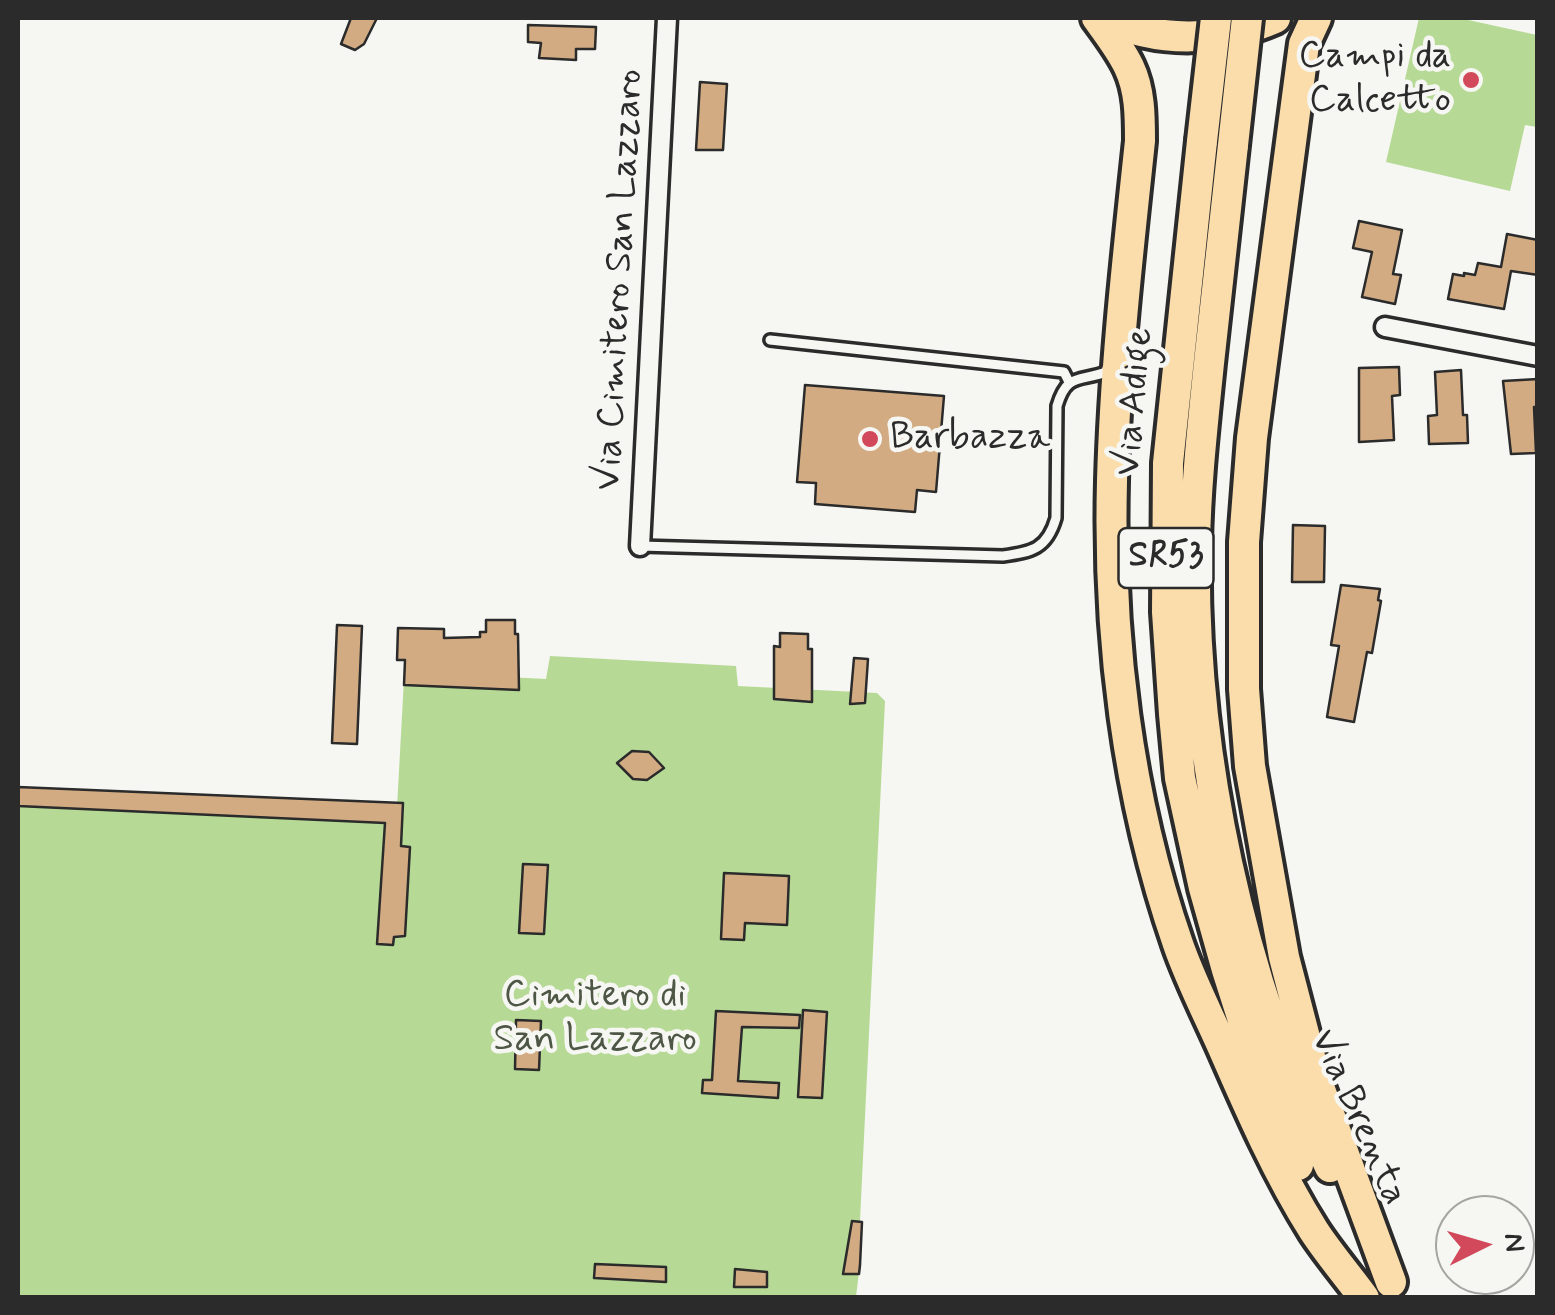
<!DOCTYPE html>
<html>
<head>
<meta charset="utf-8">
<style>
	body { margin:0 }
	#map { position:relative; width:1555px; height:1315px; overflow:hidden; background:#f6f6f2; font-family:Mynerve,sans-serif }
	canvas { display:block }
	.frame { position:absolute; inset:0; border:20px solid #2b2b2b; pointer-events:none }
	.north { position:absolute; left:1435px; top:1195px; width:100px; height:100px; box-sizing:border-box; background:#f6f6f2; border:2px solid #a5a5a2; border-radius:50%; rotate:85deg; font-size:28px; font-weight:700; line-height:40px; text-align:center; color:#2b2b2b }
	.north::after { content:''; display:block; margin:auto; width:35px; height:45px; background:#d1495b; clip-path:polygon(50% 0,100% 100%,50% 72%,0 100%) }
</style>
</head>
<body>
<div id="map">
<canvas width="1555" height="1315"></canvas>
<div class="frame"></div>
<div class="north">N</div>
</div>
<script>
const ctx = document.querySelector('canvas').getContext('2d');
ctx.lineJoin = 'round';
function paint(path, color) {
  ctx.fillStyle = color;
  ctx.fill(path, 'evenodd');
}
function trace(path, color, width, dash) {
  ctx.strokeStyle = color;
  ctx.lineWidth = width;
  ctx.lineCap = dash ? 'butt' : 'round';
  ctx.setLineDash(dash || []);
  ctx.stroke(path);
}
function label(font, color, halo, rows, align = 'center') {
  ctx.font = font + ' Mynerve,sans-serif';
  ctx.lineWidth = 9;
  ctx.setLineDash([]);
  ctx.textBaseline = 'middle';
  ctx.strokeStyle = halo;
  ctx.fillStyle = color;
  for (const [text, x, y, turn = 0] of rows) {
    ctx.save();
    ctx.translate(x, y);
    ctx.rotate((+turn || 0) * Math.PI / 180);
    ctx.textAlign = isNaN(turn) ? turn : align;
    if (halo) ctx.strokeText(text, 0, 0);
    ctx.fillText(text, 0, 0);
    ctx.restore();
  }
}
const green = new Path2D(`
	M1419,18h40l78,17v92l-12,-2 -15,66 -124,-29z
	M550,656l186,10 2,20 139,7 8,8 -27,561 2,1 -4,34 -838,1v-511l365,15v21l13,3 8,-147 7,-7 135,7z`);
const building = new Path2D(`
	M351,18h26l-13,26 -9,6 -14,-6z
	M528,25l68,2 -1,22h-19v11l-37,-2 2,-15 -13,-1z
	M700,82l27,2 -4,66h-27z
	M1359,221l43,9 -9,44 8,1 -6,29 -33,-7 10,-45 -19,-4z
	M1507,234l31,6v35l-27,-4 -7,38 -56,-10 5,-25 11,2v-3l11,2 3,-12 23,4z
	M1399,367l1,28 -8,1 2,44 -35,2v-74z
	M1461,370l2,45h4l1,28 -39,1 -1,-28 9,-1 -2,-43z
	M1538,379v28h-4l2,46 -25,1 -8,-73z
	M805,385l139,11 -8,96 -19,-2 -2,22 -100,-8 1,-21 -19,-1z
	M1293,525l32,1 -1,56h-32z
	M1341,585l39,4 -2,11 3,1 -9,52 -5,-1 -13,70 -27,-5 12,-71 -8,-1z
	M486,620h29v14h3l1,56 -115,-5 1,-25h-8l1,-32 46,1v9l36,-1v-5h6z
	M337,625l25,1 -5,118 -25,-1z
	M780,633l28,1v15h4v53l-38,-3v-53l6,1z
	M854,658l14,1 -3,44 -15,1z
	M632,751l17,1 15,16 -17,12 -14,-1 -16,-16z
	M18,787l385,16 -2,43 9,1 -5,89 -11,1 -1,8 -16,-1 8,-121 -367,-17z
	M523,864l25,1 -4,69 -25,-1z
	M724,873l65,3 -2,49 -42,-2 -1,17 -23,-1z
	M803,1010l24,2 -5,86 -24,-1z
	M716,1011l84,4 -1,13 -57,-1 -4,54 41,2 -1,15 -76,-5 1,-13h9z
	M516,1020l25,1 -2,49 -24,-1z
	M852,1221l10,1 -2,43 -1,9h-16z
	M595,1264l71,3v15l-72,-4z
	M735,1269l32,3v15h-33z`);
const service = new Path2D(`
	M770,340l294,32 5,10
	M640,546l363,10c29,-4 44,-7 53,-38l1,-112c10,-34 23,-24 49,-34l1,-4`);
const minor = new Path2D(`
	M1385,327l153,29
	M640,546l27,-528`);
const primary = new Path2D(`
	M1106,18c52,26 117,23 169,0`);
const trunk = new Path2D(`
	M1097,18c11,15 24,32 32,49 11,23 11,49 11,74 -12,113 -25,227 -28,340 -4,155 15,316 66,463 12,35 30,70 45,104 27,62 55,126 91,183 15,23 34,45 50,67
	M1316,18l-12,26 -52,394 -8,104v147l6,77 34,191 31,119 76,206
	M1202,141l-34,322 -1,149 7,102 6,64 24,110 23,82 29,91 42,104
	M1233,145c-8,73 -16,145 -24,218 -6,60 -13,120 -14,181 -4,209 45,435 135,623`);
const trunkBridge = new Path2D(`
	M1202,141l14,-123
	M1233,145l14,-127`);
const markers = [
	[1471,80,10,"#d1495b"],
	[870,439,10,"#d1495b"]
];
const shields = [
	[1166,558,95]
];
const shieldNames = [
	["SR53",1166,558]
];
const poiNames = [
	["Campi da",1451,58],
	["Calcetto",1451,102],
	["Barbazza",890,439,"left"]
];
const streetNames = [
	["Via Cimitero San Lazzaro",621,280,-87],
	["Via Adige",1136,402,-85],
	["Via Brenta",1357,1118,66]
];
const parkNames = [
	["Cimitero di",595,997],
	["San Lazzaro",595,1041]
];
paint(green, '#b6da95');
paint(building, '#d2ab83');
trace(building, '#2b2b2b', 2.5);
trace(service, '#2b2b2b', 16);
trace(minor, '#2b2b2b', 25);
trace(primary, '#2b2b2b', 38);
trace(trunk, '#2b2b2b', 38);
trace(service, '#f6f6f2', 9);
trace(minor, '#f6f6f2', 18);
trace(primary, '#fbddab', 30);
trace(trunk, '#fbddab', 30);
trace(trunkBridge, '#2b2b2b', 38, []);
trace(trunkBridge, '#fbddab', 30);
for (const [x, y, r, color] of markers) {
  const dot = new Path2D();
  dot.arc(x, y, r, 0, 2 * Math.PI);
  ctx.fillStyle = color;
  ctx.fill(dot);
  trace(dot, '#f6f6f2', 4);
}
for (const [x, y, w] of shields) {
  const box = new Path2D();
  box.roundRect(x - w / 2, y - 30, w, 60, 8);
  ctx.fillStyle = '#f6f6f2';
  ctx.fill(box);
  trace(box, '#2b2b2b', 2.5);
}
label('bold 35px', '#2b2b2b', null, shieldNames);
label('38px', '#2b2b2b', '#f6f6f2', poiNames, 'right');
label('38px', '#2b2b2b', '#f6f6f2', streetNames);
label('38px', '#4e5746', '#f6f6f2', parkNames);
</script>
</body>
</html>
